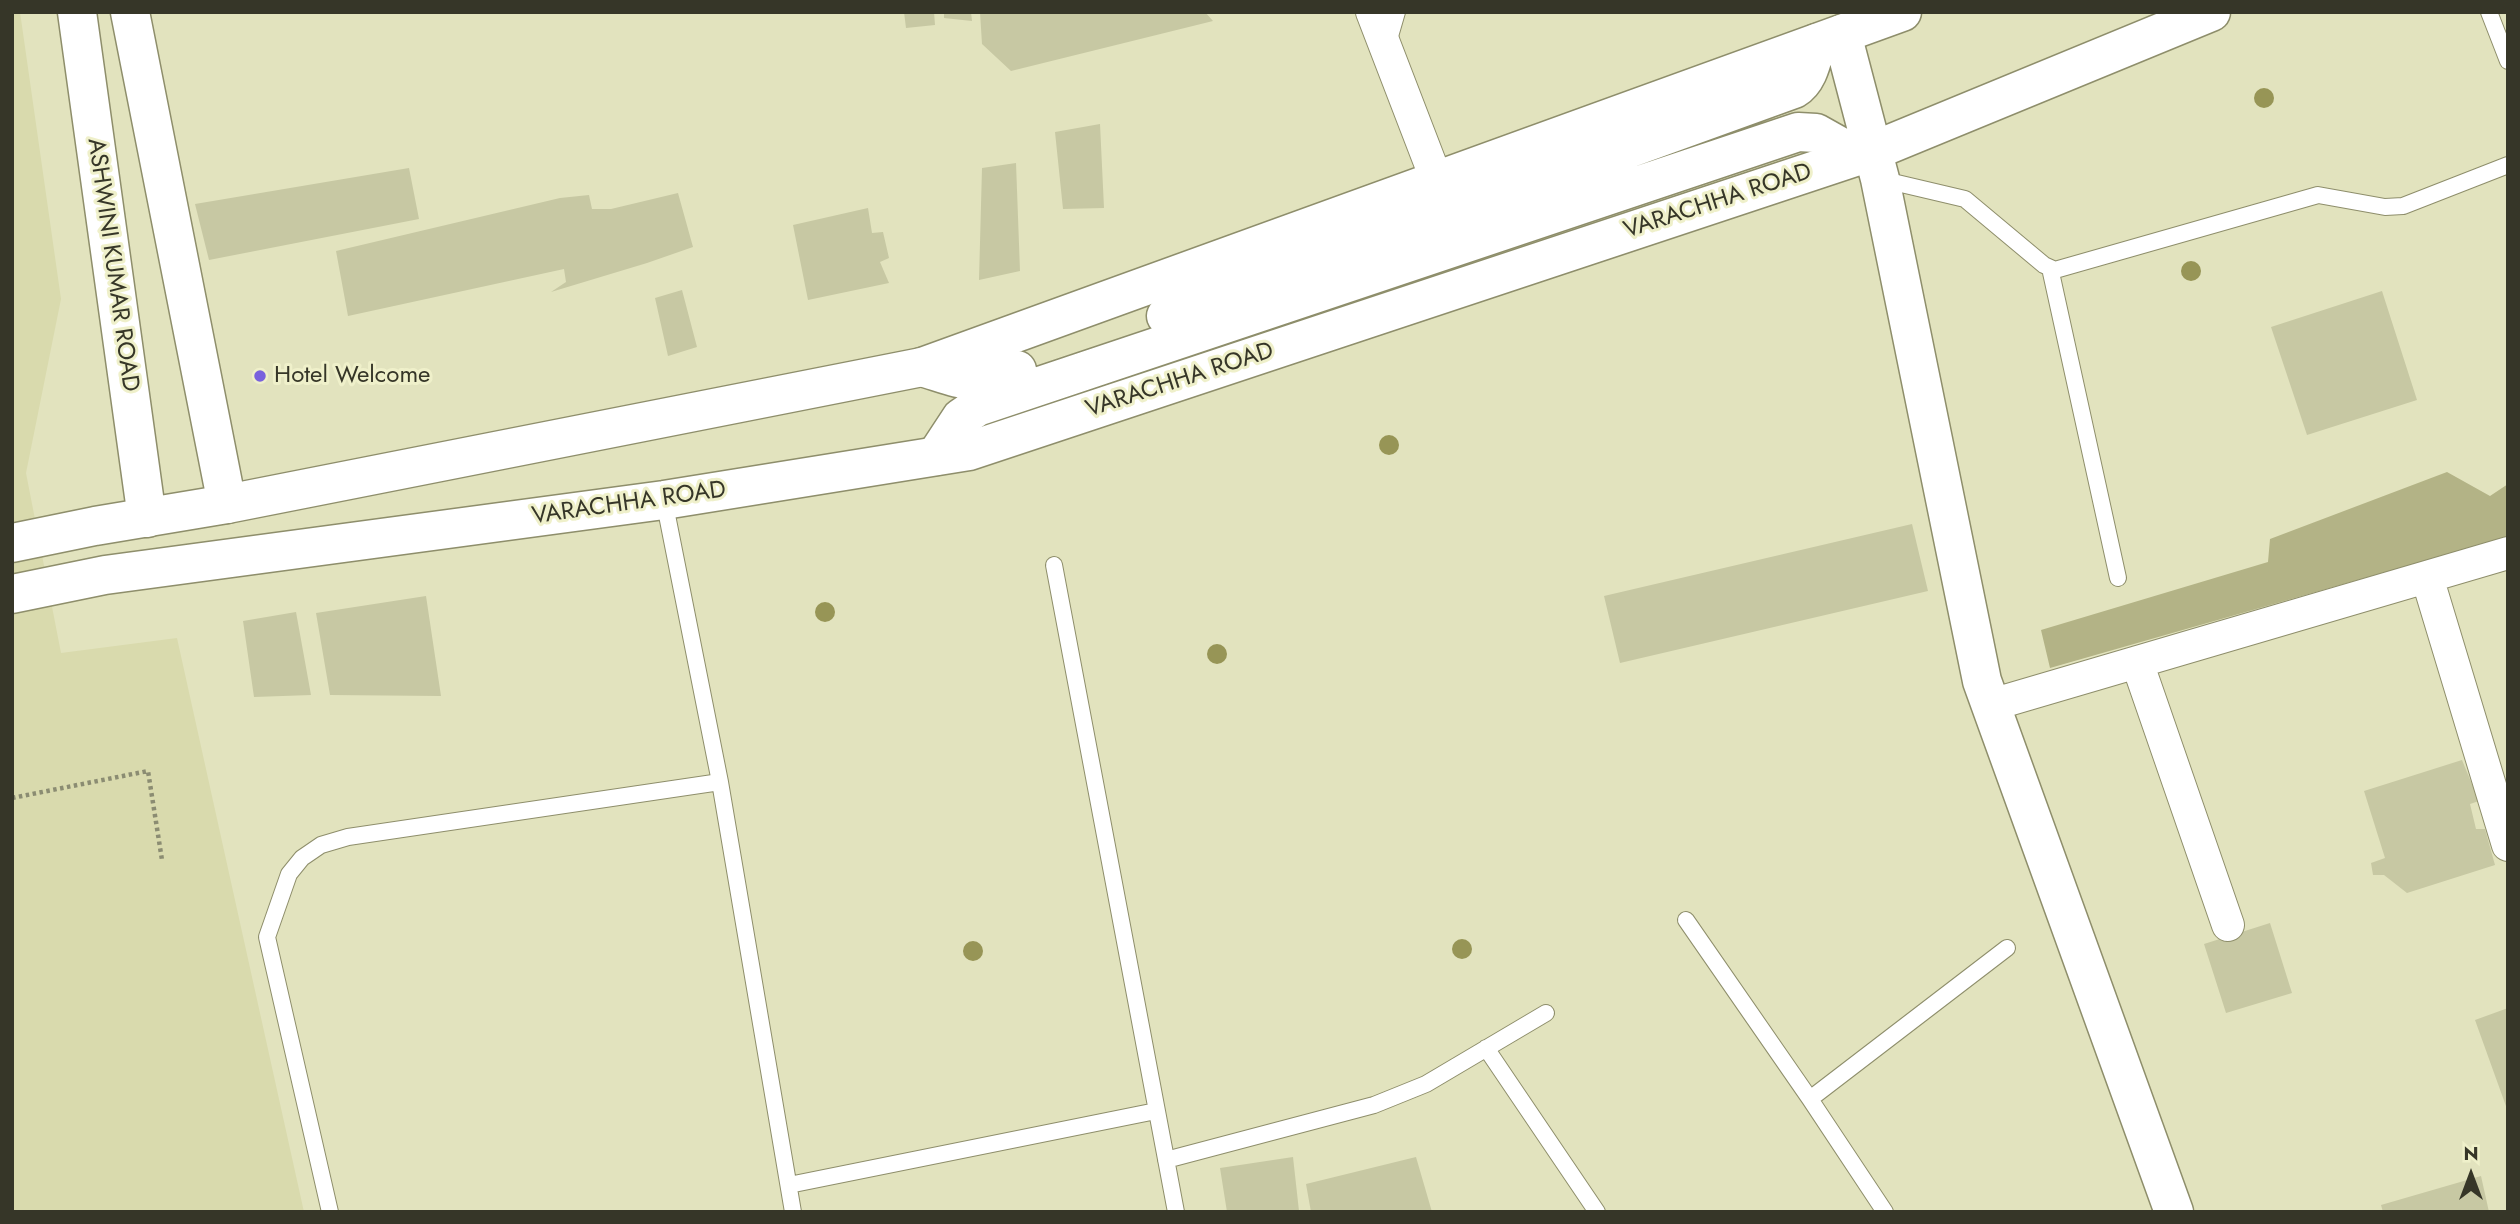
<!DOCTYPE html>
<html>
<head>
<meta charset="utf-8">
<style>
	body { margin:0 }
	#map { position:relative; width:2520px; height:1224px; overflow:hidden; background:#e2e3be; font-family:Jost,sans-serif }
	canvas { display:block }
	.frame { position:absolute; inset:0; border:14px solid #363628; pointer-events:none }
	.north { position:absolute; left:2436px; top:1140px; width:70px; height:70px; -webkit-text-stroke:5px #eff0ca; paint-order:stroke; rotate:0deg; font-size:19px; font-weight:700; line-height:28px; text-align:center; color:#363628 }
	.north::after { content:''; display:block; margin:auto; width:24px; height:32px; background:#363628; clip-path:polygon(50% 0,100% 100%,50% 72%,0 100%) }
</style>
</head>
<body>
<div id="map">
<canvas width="2520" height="1224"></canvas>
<div class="frame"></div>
<div class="north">N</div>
</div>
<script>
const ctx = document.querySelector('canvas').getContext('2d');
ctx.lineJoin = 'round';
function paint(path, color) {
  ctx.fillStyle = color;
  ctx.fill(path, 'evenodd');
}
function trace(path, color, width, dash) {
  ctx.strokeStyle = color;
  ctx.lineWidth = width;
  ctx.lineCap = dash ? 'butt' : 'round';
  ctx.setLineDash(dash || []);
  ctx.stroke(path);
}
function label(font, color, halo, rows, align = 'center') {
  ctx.font = font + ' Jost,sans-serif';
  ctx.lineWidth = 6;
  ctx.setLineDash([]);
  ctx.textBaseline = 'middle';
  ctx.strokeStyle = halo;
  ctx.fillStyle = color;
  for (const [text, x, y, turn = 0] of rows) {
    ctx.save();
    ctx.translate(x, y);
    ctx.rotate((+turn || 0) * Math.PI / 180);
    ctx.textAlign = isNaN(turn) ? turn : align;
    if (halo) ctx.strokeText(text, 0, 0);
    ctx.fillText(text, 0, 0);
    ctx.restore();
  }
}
const built = new Path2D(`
	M12,12h8l41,287 -35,174 35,180 116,-15 127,574h-292z`);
const green = new Path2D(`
	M2447,472l43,24 18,-12v53l-458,131 -9,-38 227,-68 2,-23z`);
const building = new Path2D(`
	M904,12h30l1,13 -29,3z
	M944,12h27l1,9 -28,-3z
	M980,12h225l8,9 -202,50 -29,-27z
	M1100,124l4,84 -41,1 -8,-77z
	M1016,163l4,108 -41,9 3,-112z
	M409,168l10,51 -210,41 -14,-56z
	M678,193l15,54 -46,16 -96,29 15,-10 -2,-13 -216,47 -12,-65 224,-53 29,-3 3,14h19z
	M868,208l4,25 11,-1 6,26 -9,4 9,21 -81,17 -15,-75z
	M682,290l15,57 -29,9 -13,-58z
	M2382,291l35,109 -110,35 -36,-108z
	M1912,524l16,67 -308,72 -16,-67z
	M426,596l15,100 -111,-1 -14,-82z
	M296,612l15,83 -57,2 -11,-76z
	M2462,760l17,41 -9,3 6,25h9l10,36 -88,28 -23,-18h-11l-2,-12 14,-5 -21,-67z
	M2270,923l22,70 -66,20 -22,-69z
	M2508,1008v101h-1l-32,-89z
	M1293,1157l6,54 -72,1 -7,-44z
	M1416,1157l16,55h-121l-5,-28z
	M2481,1176l8,36h-106l-2,-7z`);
const path = new Path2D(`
	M12,798l136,-27 14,89`);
const lane = new Path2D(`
	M2489,12l19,49
	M1388,43l9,-31
	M1880,179l85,20 79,66 11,5 263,-75 67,12 18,-1 105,-41
	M2050,268l68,310
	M664,500l56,282 73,430
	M1054,565l122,647
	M1686,920l124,179 75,113
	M1486,1048l111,164
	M1810,1099l197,-151
	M1166,1160l208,-55 52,-21 120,-71
	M789,1185l367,-74
	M330,1212l-63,-275 22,-63 13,-16 19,-13 27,-8 372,-55`);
const street = new Path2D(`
	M1372,12l65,169
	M2427,577l81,268
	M2137,662l91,263
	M1991,705l517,-152`);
const secondary = new Path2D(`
	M77,12l70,506
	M130,12l97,492
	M1842,34l38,145 102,502 192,531
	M1166,316l628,-227c15,-9 18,-30 23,-46
	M922,367c45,14 50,20 95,3
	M936,456l25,-38 16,-11 821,-275 18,1 41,23`);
const primary = new Path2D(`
	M12,543l83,-17 132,-22 695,-137 980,-355
	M12,594l93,-19 559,-75 305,-49 904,-300 338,-139`);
const trees = [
	[2264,98],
	[2191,271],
	[1389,445],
	[825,612],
	[1217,654],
	[1462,949],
	[973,951]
];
const markers = [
	[260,376,7,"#7962dd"]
];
const streetNames = [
	["VARACHHA ROAD",1718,202,-18],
	["ASHWINI KUMAR ROAD",112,265,82],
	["VARACHHA ROAD",1180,381,-18],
	["VARACHHA ROAD",629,504,-8]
];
const poiNames = [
	["Hotel Welcome",274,376]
];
paint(built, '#d9daad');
paint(green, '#b3b386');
paint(building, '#c7c8a3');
trace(lane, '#8e8e6b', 18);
trace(street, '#8e8e6b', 34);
trace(secondary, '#8e8e6b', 41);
trace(primary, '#8e8e6b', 41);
trace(path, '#8b8c72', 4.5, [3.5, 3.5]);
trace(lane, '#fff', 16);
trace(street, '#fff', 32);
trace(secondary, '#fff', 38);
trace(primary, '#fff', 38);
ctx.fillStyle = '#979556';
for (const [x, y] of trees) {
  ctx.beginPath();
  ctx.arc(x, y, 10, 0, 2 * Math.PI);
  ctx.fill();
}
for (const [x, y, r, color] of markers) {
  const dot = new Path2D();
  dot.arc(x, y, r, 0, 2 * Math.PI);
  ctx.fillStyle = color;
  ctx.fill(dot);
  trace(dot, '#eff0ca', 2.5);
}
label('24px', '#363628', '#eff0ca', streetNames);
label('24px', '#363628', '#eff0ca', poiNames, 'left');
</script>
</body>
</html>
